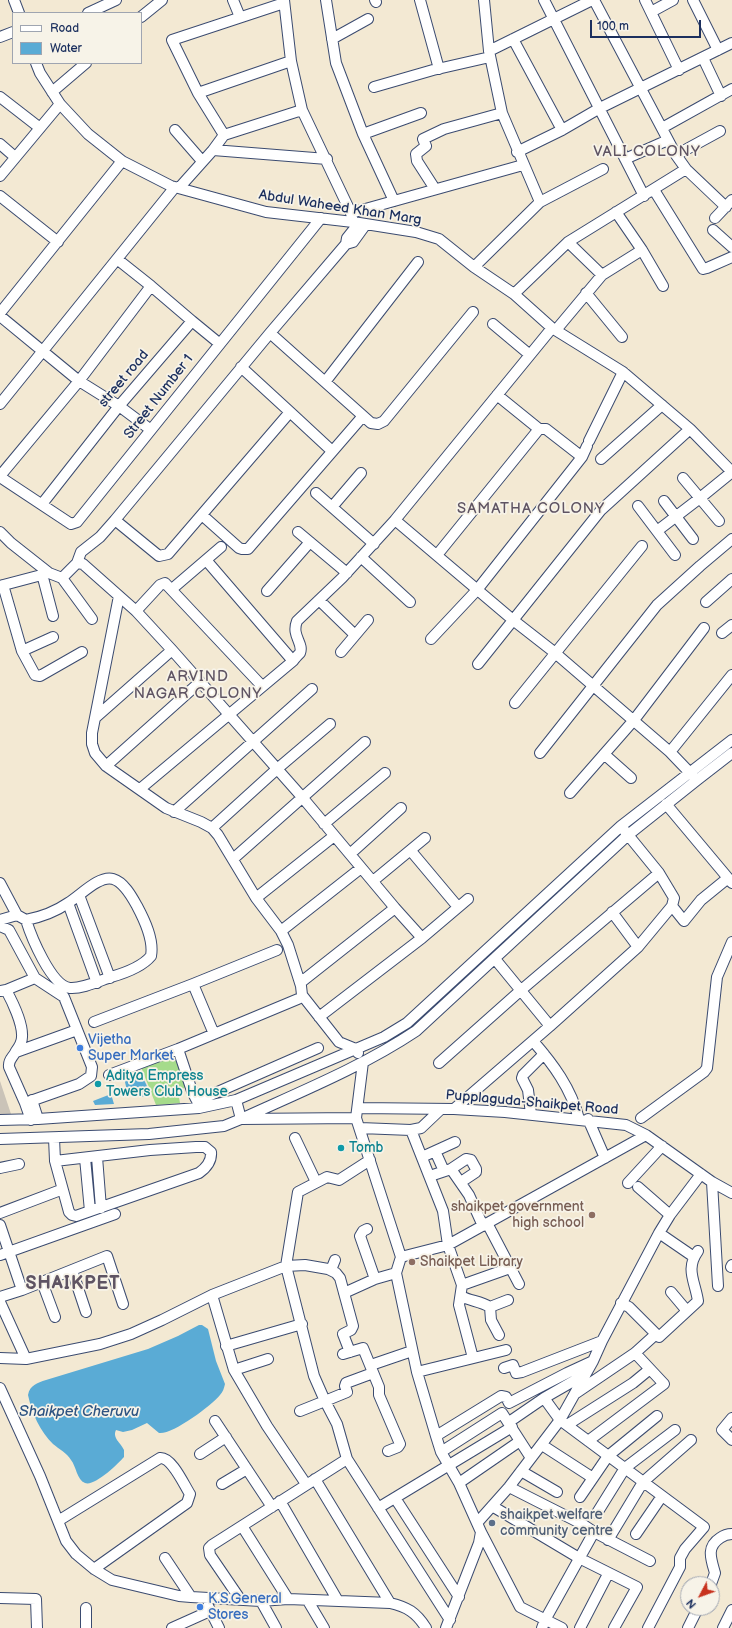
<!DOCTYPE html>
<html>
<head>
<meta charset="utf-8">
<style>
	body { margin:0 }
	#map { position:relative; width:732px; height:1628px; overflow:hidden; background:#f3e9d3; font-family:"Balsamiq Sans",sans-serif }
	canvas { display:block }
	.legend { position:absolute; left:12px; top:12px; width:130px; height:52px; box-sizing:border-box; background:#f7f3e8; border:1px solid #9fa5b1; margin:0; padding:5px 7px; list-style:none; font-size:12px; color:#1b2f5e }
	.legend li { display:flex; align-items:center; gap:8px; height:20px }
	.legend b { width:20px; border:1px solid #9fa5b1 }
	.north { position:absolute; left:680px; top:1576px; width:40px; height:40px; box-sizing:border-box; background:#f7f3e8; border:1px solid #9fa5b1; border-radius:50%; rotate:229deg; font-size:11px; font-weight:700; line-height:16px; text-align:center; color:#1b2f5e }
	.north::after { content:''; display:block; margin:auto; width:14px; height:18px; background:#c8321e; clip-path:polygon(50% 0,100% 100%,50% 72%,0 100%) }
	.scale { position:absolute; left:590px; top:20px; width:111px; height:18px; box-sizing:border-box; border:2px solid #1b2f5e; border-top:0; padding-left:5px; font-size:12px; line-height:14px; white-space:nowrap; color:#1b2f5e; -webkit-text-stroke:3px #f7f3e8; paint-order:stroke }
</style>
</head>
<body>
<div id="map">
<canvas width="732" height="1628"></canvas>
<ul class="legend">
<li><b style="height:5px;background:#fff"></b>Road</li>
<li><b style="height:11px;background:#5aabd5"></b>Water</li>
</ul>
<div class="north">N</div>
<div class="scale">100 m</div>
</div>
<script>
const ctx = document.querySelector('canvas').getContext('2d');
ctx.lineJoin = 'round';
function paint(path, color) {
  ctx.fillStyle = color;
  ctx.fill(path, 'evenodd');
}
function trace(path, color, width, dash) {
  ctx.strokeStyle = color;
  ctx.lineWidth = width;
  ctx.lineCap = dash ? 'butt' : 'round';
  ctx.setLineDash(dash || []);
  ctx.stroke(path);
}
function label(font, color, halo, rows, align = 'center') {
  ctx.font = font + ' "Balsamiq Sans",sans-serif';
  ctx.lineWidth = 3.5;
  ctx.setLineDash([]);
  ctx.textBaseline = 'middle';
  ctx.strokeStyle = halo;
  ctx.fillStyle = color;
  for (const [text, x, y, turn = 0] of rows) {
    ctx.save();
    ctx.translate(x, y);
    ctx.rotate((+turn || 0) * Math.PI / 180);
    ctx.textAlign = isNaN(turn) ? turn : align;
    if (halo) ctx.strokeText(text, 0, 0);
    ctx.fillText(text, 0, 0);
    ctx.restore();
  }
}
const industrial = new Path2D(`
	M0,1081l11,33h-11z`);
const green = new Path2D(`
	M173,1055l14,31 -9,6 2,11 -24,2 -15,-38z`);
const water = new Path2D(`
	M133,1076c14,1 12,8 17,17l-1,3 -13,1 -9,-6 -2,-9 3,-4z
	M111,1094l3,10 -19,1 -2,-4z
	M199,1325h3l6,4 8,32 9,23c-1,4 -2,8 -5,11 -9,11 -48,40 -61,38l-12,-10 -15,7 -9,2 -7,-2c-4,8 5,13 8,20v7c-6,7 -30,30 -39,26 -8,-3 -9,-17 -14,-23 -4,-7 -12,-11 -18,-16 -13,-13 -21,-30 -25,-49 2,-10 9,-12 18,-15l102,-31 30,-13z`);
const minor = new Path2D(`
	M14,0l5,13
	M233,0l7,17
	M284,0l7,61 11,49 49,103 2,9
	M326,0l10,63 27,71 31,67
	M375,0l1,2
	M420,0l19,69
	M484,0l5,51 13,62 38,89
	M544,0l100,196
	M594,0l82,155 10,14 40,38
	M645,0l34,70
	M693,0l25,50
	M651,12l22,-12
	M88,13l28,-13
	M141,17l21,-17
	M0,37l13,-5
	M332,39l36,-20
	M513,39l49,91
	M489,51l103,-51
	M703,58l18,38
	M36,63l4,10 20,31 28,30 34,27 49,25 95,26 87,10 63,10 23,7 35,28 40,27 38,34 71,44 67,57 42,43
	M374,87l59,-17 57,-13
	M52,92l34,-29
	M198,93l93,-32
	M0,97l40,31
	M662,128l70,-39
	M175,130l27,31
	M363,134l58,-21
	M224,135l-26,-42 -26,-53 112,-37
	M0,144l15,13
	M213,150l114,9
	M517,152l45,-22 38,-22 132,-65
	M676,155l44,-24
	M625,159l43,-19
	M0,176l60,-72
	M179,188l34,-38 11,-15 78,-25
	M435,189l-18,-28 -1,-7 10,-8 -3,-7 21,-10 58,-16
	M654,190l49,79 4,-1 25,-11
	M0,196l58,46
	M616,212l26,38 21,36
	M351,213l172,-48
	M715,218l17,-18
	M713,230l19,17
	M568,242l34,33
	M346,244l7,-2 13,-18
	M117,259l34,27
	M474,267l66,-65 63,-33
	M586,293l36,44
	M514,294l54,-52 118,-73
	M0,313l122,-152
	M0,316l79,65 40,25 32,24
	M192,321l28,23
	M493,324l37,31
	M556,330l46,-55 40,-25
	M270,333l101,90 7,1 6,-3 89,-109
	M241,367l49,45
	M325,382l93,-120
	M497,395l42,34h7l36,28
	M0,404l175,-217
	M589,441l34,-69
	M601,459l61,-54
	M0,476l79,-95 72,-95 41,35 -73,85 -77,98
	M0,477l71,47 6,-2 244,-304
	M683,478l36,43
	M316,493l58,51
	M664,501l29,38
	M638,506l37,49
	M332,507l29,-34
	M202,515l37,33 3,1h6l115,-133
	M115,520l44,36 9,-2 122,-142 42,39
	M395,520l118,100 41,32 116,100 23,24
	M657,531l43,-33 32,-26
	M0,532l11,11 38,30 13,5 30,41
	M298,532l49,41
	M437,555l102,-126
	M361,557l49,45
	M206,560l87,101
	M77,563l4,-11 19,-15 15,-17 155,-187 76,-89 1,-6 12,-15
	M42,574l11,42
	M62,578l15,-15 6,1 53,47 36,39 130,147 93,111 27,30
	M3,585l19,66 13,24 5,1 42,-24
	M0,586l49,-13
	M172,589l49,-42
	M267,591l43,-49
	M119,596l-27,137v11l3,9 11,13 60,42 35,14 11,6 6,7 38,63 25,33 7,14 13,41 1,9 37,47 17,7 2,4
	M319,600l36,35
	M706,602l26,-23
	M136,611l24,-26 5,-2 97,103
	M722,633l10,-8
	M431,639l46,-49 105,-133 5,-11
	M22,651l31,-14
	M341,652l27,-32
	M478,664l123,-154 89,-81
	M515,703l127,-157
	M95,718l77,-68
	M670,752l62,-77
	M540,753l117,-148 43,-39 32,-27
	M604,754l27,24
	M106,766l94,-84
	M140,789l153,-128c2,-3 5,-6 7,-8 4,-10 -9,-17 -3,-32l45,-43 53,-58 157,-192
	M570,793l64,-73 70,-92
	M666,804l62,74
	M174,812l138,-123
	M324,824l61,-51
	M212,828l65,-59 53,-45
	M411,851l47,56
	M350,854l51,-46
	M233,859l132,-117
	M373,881l52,-43
	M0,883l17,32 9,5c15,-3 29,-8 42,-17 12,-7 31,-28 45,-24 11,3 19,18 24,27 8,15 17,34 14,50 -9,11 -26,17 -40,21 -12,4 -29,12 -41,11 -19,-2 -39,-52 -44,-68
	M79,895l31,83
	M256,898l78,-62
	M68,903l29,80
	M672,906l12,15 17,-21 27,-22 4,5
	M612,912l26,35 34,-41 2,-8 -15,-25 -35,-43
	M0,920l17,-5
	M0,926l9,4 26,48 29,19 28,70 -1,9 -12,8 -54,19
	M281,931l80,-63
	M495,959l55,67 88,-79
	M300,983l95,-75
	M193,984l21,50
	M6,990l29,-12
	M0,991l6,-1c6,11 17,34 16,47 0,4 -3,10 -6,14 -3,7 -8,8 -7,16l16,36 6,17
	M319,1017l103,-79 46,-39
	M94,1022l99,-38 84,-34
	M533,1041c20,23 38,47 46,78
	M178,1049l14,42 4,8
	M16,1052l61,-22
	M363,1062l-7,56 45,139 -5,16 21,99 19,64 5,16 18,31 22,49 -2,11 -33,85
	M439,1063l81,-72 139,-118
	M109,1075l69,-26 120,-50
	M32,1100l6,19
	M236,1100l5,19 115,-1
	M197,1101l121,-53
	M358,1108l96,1 51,3 121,13 20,10 66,47 20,11
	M454,1109l96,-83
	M531,1114l-3,-24 -6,-12 1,-3 21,-21
	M641,1118l63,-46 3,-4 10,-91 15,-35
	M588,1119l17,39
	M0,1120l38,-1 161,-11 37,-8 148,-63 23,-14 214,-197 111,-86
	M360,1128l51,2 10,-2 20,-19
	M411,1130l32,81 5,34 14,40 -3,20 14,53
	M54,1138l1,23
	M295,1138l21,44
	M0,1139l149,-5 75,-8 17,-7c59,-27 121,-52 175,-88l212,-196 69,-55 35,-27
	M196,1147h9l6,5c1,10 -5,16 -12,21l-123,43 -4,-1 -3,-3 -14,-51 95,-11z
	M435,1151l9,20
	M97,1157l4,51
	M422,1157l33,-15
	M85,1158l5,53
	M0,1168l19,-4
	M451,1169l15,-10 5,1 5,9v3l-15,10
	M430,1176l21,-7 18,26 14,31
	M712,1182l6,104
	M628,1183l34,-37
	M638,1187l32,28
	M0,1213l58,-22
	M487,1223l32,61
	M0,1225l22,65
	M367,1229l-4,2 -3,5 15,43
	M659,1233l35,24
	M0,1255l115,-41
	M401,1257l47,-12 198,-110
	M731,1267l1,-2
	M72,1270l14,42
	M331,1270l4,-10
	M42,1282l13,35
	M462,1285l48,-17
	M671,1292l16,19
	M344,1293l31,-14 21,-6
	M212,1295l22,75 33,56 39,58
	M461,1296c9,5 19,5 29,11
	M0,1297l22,-7 85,-34 16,48
	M0,1302l26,57
	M621,1303l8,4 30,30 39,-36c-3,-20 -13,-32 0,-50
	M490,1307l1,13 8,15
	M490,1307l18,-7
	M226,1346l76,-22
	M343,1354l20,-6 16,39v8l21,49 -2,3 -10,4
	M0,1358l26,1 74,-15 31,-10 31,-14 50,-25 74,-29 19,-1 23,4 8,4 4,5 13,48 -2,4 -8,4 7,18
	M371,1365l41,-14
	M504,1368l9,-3 3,8 6,-1 80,-31
	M234,1370l34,-11
	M417,1372l89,-22
	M0,1388l40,88 26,65 10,13 18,15 18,11 67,16 12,1 70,4 27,-2 102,4c17,4 26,9 36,25
	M576,1393l59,-40 21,-19
	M544,1398l16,22 144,107 -19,22 -5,9v9l-32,61
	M300,1411l25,-10 -11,-25 -28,-110 12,-74 29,-15 12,3 31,-20
	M732,1418l-10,12 10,10
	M215,1421l57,86
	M509,1422l35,-24 40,-23
	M567,1425l66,-42 17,-14
	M436,1436l65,-40 5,1 3,6 58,-30 26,-12
	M588,1441l76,-57 -29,-31
	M542,1445l51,33
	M441,1452l61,-39 29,45
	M200,1454l26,-17
	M347,1459l-10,-35 -12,-23 22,-9 -2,-6 1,-3 27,-10
	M521,1471l36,21
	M315,1479l75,124
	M459,1483l61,-42
	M222,1484l25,-15
	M509,1487l73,37 12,8 56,29
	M580,1497l28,-41 49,-40
	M395,1498l64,99
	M280,1501l58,100
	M492,1506l87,52 58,29 -23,41
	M378,1508l134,-81
	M597,1513l28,-45 50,-38
	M58,1521l102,-63c12,-1 24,27 30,36l-3,9 -93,66
	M477,1523l32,-36 51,-67 33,-59 9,-20 57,-108 11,-18 31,-41
	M242,1526l46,73
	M481,1532l39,75 42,21
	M636,1534l26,-38
	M608,1540l35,-58 48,-42
	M165,1558l26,39
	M711,1584l4,-11c-4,-14 -9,-26 5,-35 4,-3 7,-4 12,-4
	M0,1598l36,1 1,29
	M240,1599l-30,-44 -1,-7 3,-3 135,-86 103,161
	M261,1601l15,27
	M308,1601l16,27
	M208,1606l11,22
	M86,1608v20
	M172,1628l38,-17
	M542,1628l3,-8 49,-88
	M580,1628l28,-54
	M688,1628l10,-20
	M723,1628l9,-18`);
const markers = [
	[80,1048,4,"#3f7fe0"],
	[98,1084,4,"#0f9aa8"],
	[341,1148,4,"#0f9aa8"],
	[592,1215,4,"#8d6e63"],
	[412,1262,4,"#8d6e63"],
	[492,1523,4,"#5c6f8a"],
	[200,1607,4,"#3f7fe0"]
];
const streetNames = [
	["Abdul Waheed Khan Marg",340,208,9],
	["street road",124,379,-50],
	["Street Number 1",159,397,-52],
	["Pupplaguda-Shaikpet Road",532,1103,5]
];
const shopNames = [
	["Vijetha",88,1040],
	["Super Market",88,1056],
	["K.S.General",208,1599],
	["Stores",208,1615]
];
const cultureNames = [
	["Aditya Empress",106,1076],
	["Towers Club House",106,1092],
	["Tomb",349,1148]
];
const educationNames = [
	["shaikpet government",584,1207],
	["high school",584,1223],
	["Shaikpet Library",420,1262,"left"]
];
const serviceNames = [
	["shaikpet welfare",500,1515],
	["community centre",500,1531]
];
const neighbourhoodNames = [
	["VALI COLONY",647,152],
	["SAMATHA COLONY",531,509],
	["ARVIND",198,677],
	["NAGAR COLONY",198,694]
];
const waterNames = [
	["Shaikpet Cheruvu",79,1412]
];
const districtNames = [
	["SHAIKPET",73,1284]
];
paint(industrial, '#cac3b8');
paint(green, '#a5db8b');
paint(water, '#5aabd5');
trace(minor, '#3b4b70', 12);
trace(minor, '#fff', 10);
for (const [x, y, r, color] of markers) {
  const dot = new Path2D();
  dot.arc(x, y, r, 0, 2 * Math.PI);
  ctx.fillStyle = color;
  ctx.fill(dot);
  trace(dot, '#f7f3e8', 1.5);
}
label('14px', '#1b2f5e', '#f7f3e8', streetNames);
label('14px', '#366cbe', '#f7f3e8', shopNames, 'left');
label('14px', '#0d838f', '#f7f3e8', cultureNames, 'left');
label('14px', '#785e54', '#f7f3e8', educationNames, 'right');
label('14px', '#4e5e75', '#f7f3e8', serviceNames, 'left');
ctx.letterSpacing = '1px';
label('15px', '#5f5463', '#f7f3e8', neighbourhoodNames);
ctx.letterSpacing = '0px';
label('italic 15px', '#2e5482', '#f7f3e8', waterNames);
ctx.letterSpacing = '1px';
label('bold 18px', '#5f5463', '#f7f3e8', districtNames);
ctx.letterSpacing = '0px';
</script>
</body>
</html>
